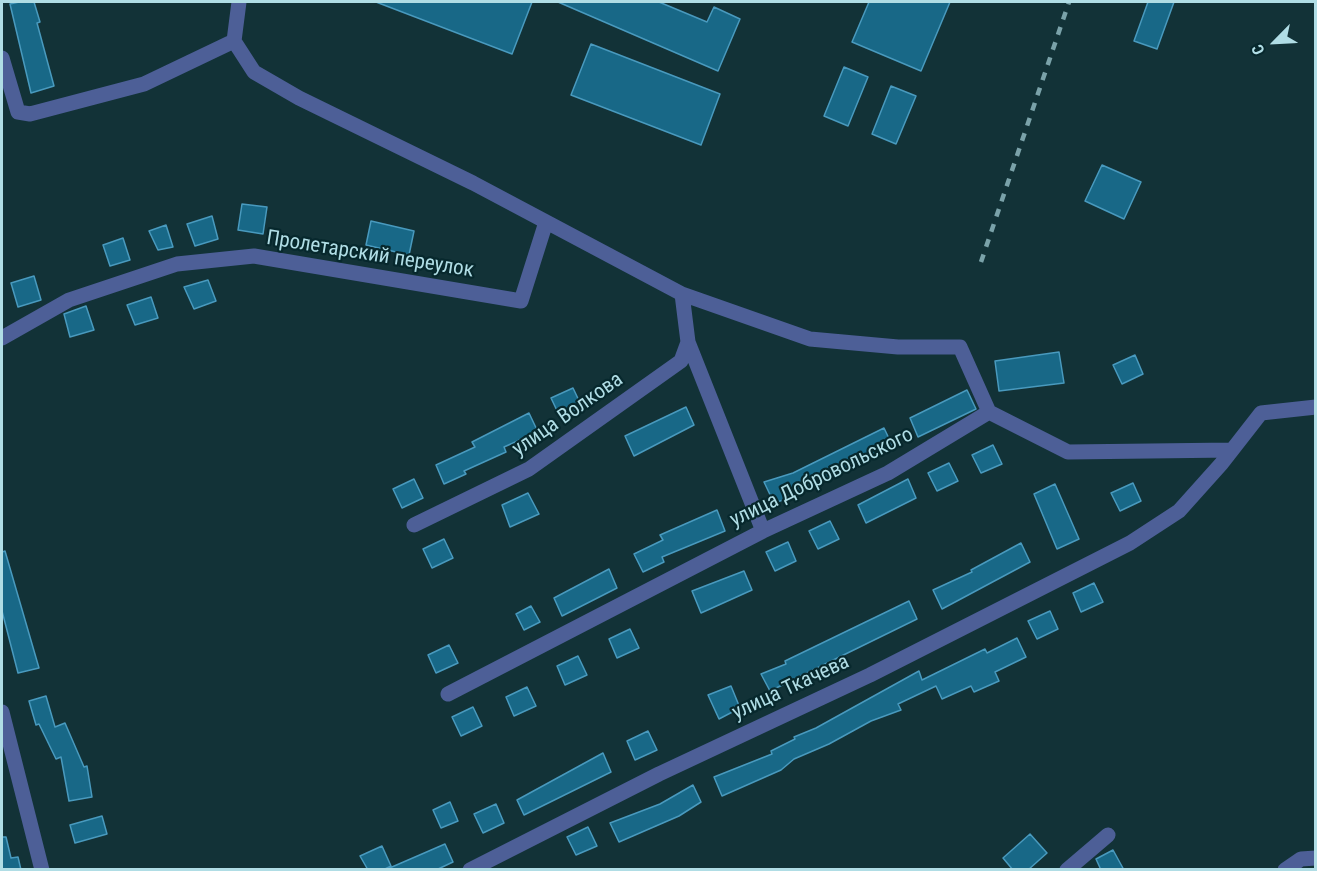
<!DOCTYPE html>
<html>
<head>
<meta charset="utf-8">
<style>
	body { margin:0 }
	#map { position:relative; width:1317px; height:871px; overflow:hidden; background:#123237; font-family:"Roboto Condensed",sans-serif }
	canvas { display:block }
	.frame { position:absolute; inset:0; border:3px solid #b0dde5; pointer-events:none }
	.north { position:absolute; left:1245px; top:12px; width:60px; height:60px; -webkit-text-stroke:4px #07282d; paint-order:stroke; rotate:246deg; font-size:16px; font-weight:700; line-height:24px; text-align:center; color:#b0dde5 }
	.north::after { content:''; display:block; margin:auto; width:21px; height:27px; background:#b0dde5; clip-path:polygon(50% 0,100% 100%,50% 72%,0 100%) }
</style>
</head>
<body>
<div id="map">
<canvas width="1317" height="871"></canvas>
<div class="frame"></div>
<div class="north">С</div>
</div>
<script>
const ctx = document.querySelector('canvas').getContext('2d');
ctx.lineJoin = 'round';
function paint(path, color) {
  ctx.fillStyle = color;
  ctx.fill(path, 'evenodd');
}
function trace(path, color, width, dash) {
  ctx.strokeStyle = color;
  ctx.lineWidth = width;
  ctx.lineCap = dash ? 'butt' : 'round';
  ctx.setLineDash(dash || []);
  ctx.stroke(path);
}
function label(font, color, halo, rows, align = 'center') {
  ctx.font = font + ' "Roboto Condensed",sans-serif';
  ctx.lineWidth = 4.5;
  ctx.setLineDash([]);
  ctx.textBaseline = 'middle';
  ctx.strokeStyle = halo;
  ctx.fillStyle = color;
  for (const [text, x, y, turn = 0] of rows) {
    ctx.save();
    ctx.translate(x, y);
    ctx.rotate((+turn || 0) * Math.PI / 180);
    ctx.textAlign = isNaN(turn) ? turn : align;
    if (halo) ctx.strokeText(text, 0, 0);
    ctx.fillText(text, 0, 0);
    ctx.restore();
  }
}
const building = new Path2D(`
	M19,2h15l6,20 -3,1 17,63 -23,7 -21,-89z
	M376,2h156l-20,52z
	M558,2h101l48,20 7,-15 26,12 -22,52z
	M869,2h81l-29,69 -69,-29z
	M1148,2h26l-17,47 -23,-8z
	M591,44l129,50 -19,51 -130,-50z
	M844,67l24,10 -20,49 -24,-10z
	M891,86l25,10 -20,48 -24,-10z
	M1102,165l39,17 -17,37 -39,-18z
	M242,204l25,3 -4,27 -25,-4z
	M212,216l6,23 -23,7 -8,-22z
	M371,221l43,10 -5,24 -43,-10z
	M166,225l7,22 -15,3 -9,-19z
	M123,238l7,22 -20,6 -7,-21z
	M34,276l7,24 -23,7 -7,-24z
	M208,280l8,21 -22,8 -10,-22z
	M151,297l7,21 -23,7 -8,-20z
	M86,306l8,24 -24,7 -6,-23z
	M1059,352l5,31 -65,8 -4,-30z
	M1135,355l8,19 -21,10 -9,-19z
	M573,388l9,19 -22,10 -9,-19z
	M967,390l9,19 -58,28 -8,-19z
	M686,407l8,18 -60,31 -9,-20z
	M529,413l9,19 -34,15 2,5 -42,19 2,3 -22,10 -8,-19 39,-18 -3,-5z
	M884,428l9,19 -64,30 -34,19 -21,7 -10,-21 29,-9z
	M993,445l9,19 -21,9 -9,-18z
	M949,463l9,18 -21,10 -9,-18z
	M414,479l9,19 -21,10 -9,-19z
	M908,479l8,19 -50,25 -8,-18z
	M1133,483l8,18 -21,10 -9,-18z
	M1055,484l24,55 -22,10 -23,-55z
	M528,493l11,21 -29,13 -8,-22z
	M717,510l8,21 -63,26 2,5 -21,10 -9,-18 29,-14 -3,-5z
	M830,521l9,18 -21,10 -9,-18z
	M444,539l9,19 -21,10 -9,-19z
	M788,542l8,19 -21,10 -9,-19z
	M1021,543l9,19 -88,47 -9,-19 39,-18 -1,-2z
	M5,551l34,117 -21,5 -16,-62v-59z
	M609,569l8,19 -55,28 -8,-18z
	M744,571l8,19 -51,23 -9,-22z
	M1094,583l9,19 -22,10 -8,-19z
	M909,601l8,18 -147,72 -9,-17 25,-10 -1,-3z
	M531,606l9,16 -16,8 -8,-16z
	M1050,611l8,18 -21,10 -9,-18z
	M630,629l9,19 -22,10 -8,-19z
	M1017,638l9,19 -31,15 4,9 -25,11 -3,-6 -29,13 -6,-13 -38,18 3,6 -30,11 -42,23 -35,15 -13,11 -59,26 -8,-19 58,-23 -1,-3 24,-12 -1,-2 22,-9 103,-57 3,9 63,-31 2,4z
	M449,645l9,18 -22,10 -8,-18z
	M578,656l9,19 -22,10 -8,-19z
	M731,686l9,22 -21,11 -11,-24z
	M527,687l9,19 -22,10 -8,-19z
	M46,696l9,31 10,-4 19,44 3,-1 5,31 -23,4 -8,-44 -5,2 -17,-35 -3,1 -7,-24z
	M473,707l9,19 -21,10 -9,-19z
	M648,731l9,19 -22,10 -8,-19z
	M603,753l8,19 -87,43 -7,-15z
	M693,785l8,17 -22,14 -60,26 -9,-19 50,-19z
	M450,802l8,19 -17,7 -8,-18z
	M496,804l8,19 -21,10 -9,-19z
	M102,816l5,18 -32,9 -5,-18z
	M588,827l9,19 -21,9 -9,-18z
	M1030,834l17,19 -19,17h-15l-10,-12z
	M2,837h4l5,21 7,-1 3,13h-19z
	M445,844l8,18 -17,8h-51z
	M382,846l9,20 -8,4h-15l-8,-14z
	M1113,850l11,20h-23l-5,-11z`);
const minor = new Path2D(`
	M239,2l-5,39 20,31 45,26 174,85 209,111 128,45 88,8h62l29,65
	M2,58l16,54 12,2 114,-30 90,-43
	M2,338l67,-38 108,-36 77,-8 267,45 25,-79
	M688,342l75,189
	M414,525l115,-56 152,-108 7,-19 -6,-48
	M448,694l315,-163 125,-58 101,-61 79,40 164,-2
	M2,712l40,158
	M470,870l189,-96 211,-99 260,-132 49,-32 43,-48 39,-50 55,-6
	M1067,870l41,-35
	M1285,870l16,-11 15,-1`);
const rail = new Path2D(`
	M981,262l88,-260`);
const streetNames = [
	["Пролетарский переулок",370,255,9],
	["улица Волкова",568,415,-35],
	["улица Добровольского",822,478,-26],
	["улица Ткачева",791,688,-25]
];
paint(building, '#186887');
trace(building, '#499abe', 1.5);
trace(minor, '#4d5f97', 15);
trace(rail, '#7aa2a9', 4.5, [8, 8]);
label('21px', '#b0dde5', '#07282d', streetNames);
</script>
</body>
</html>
